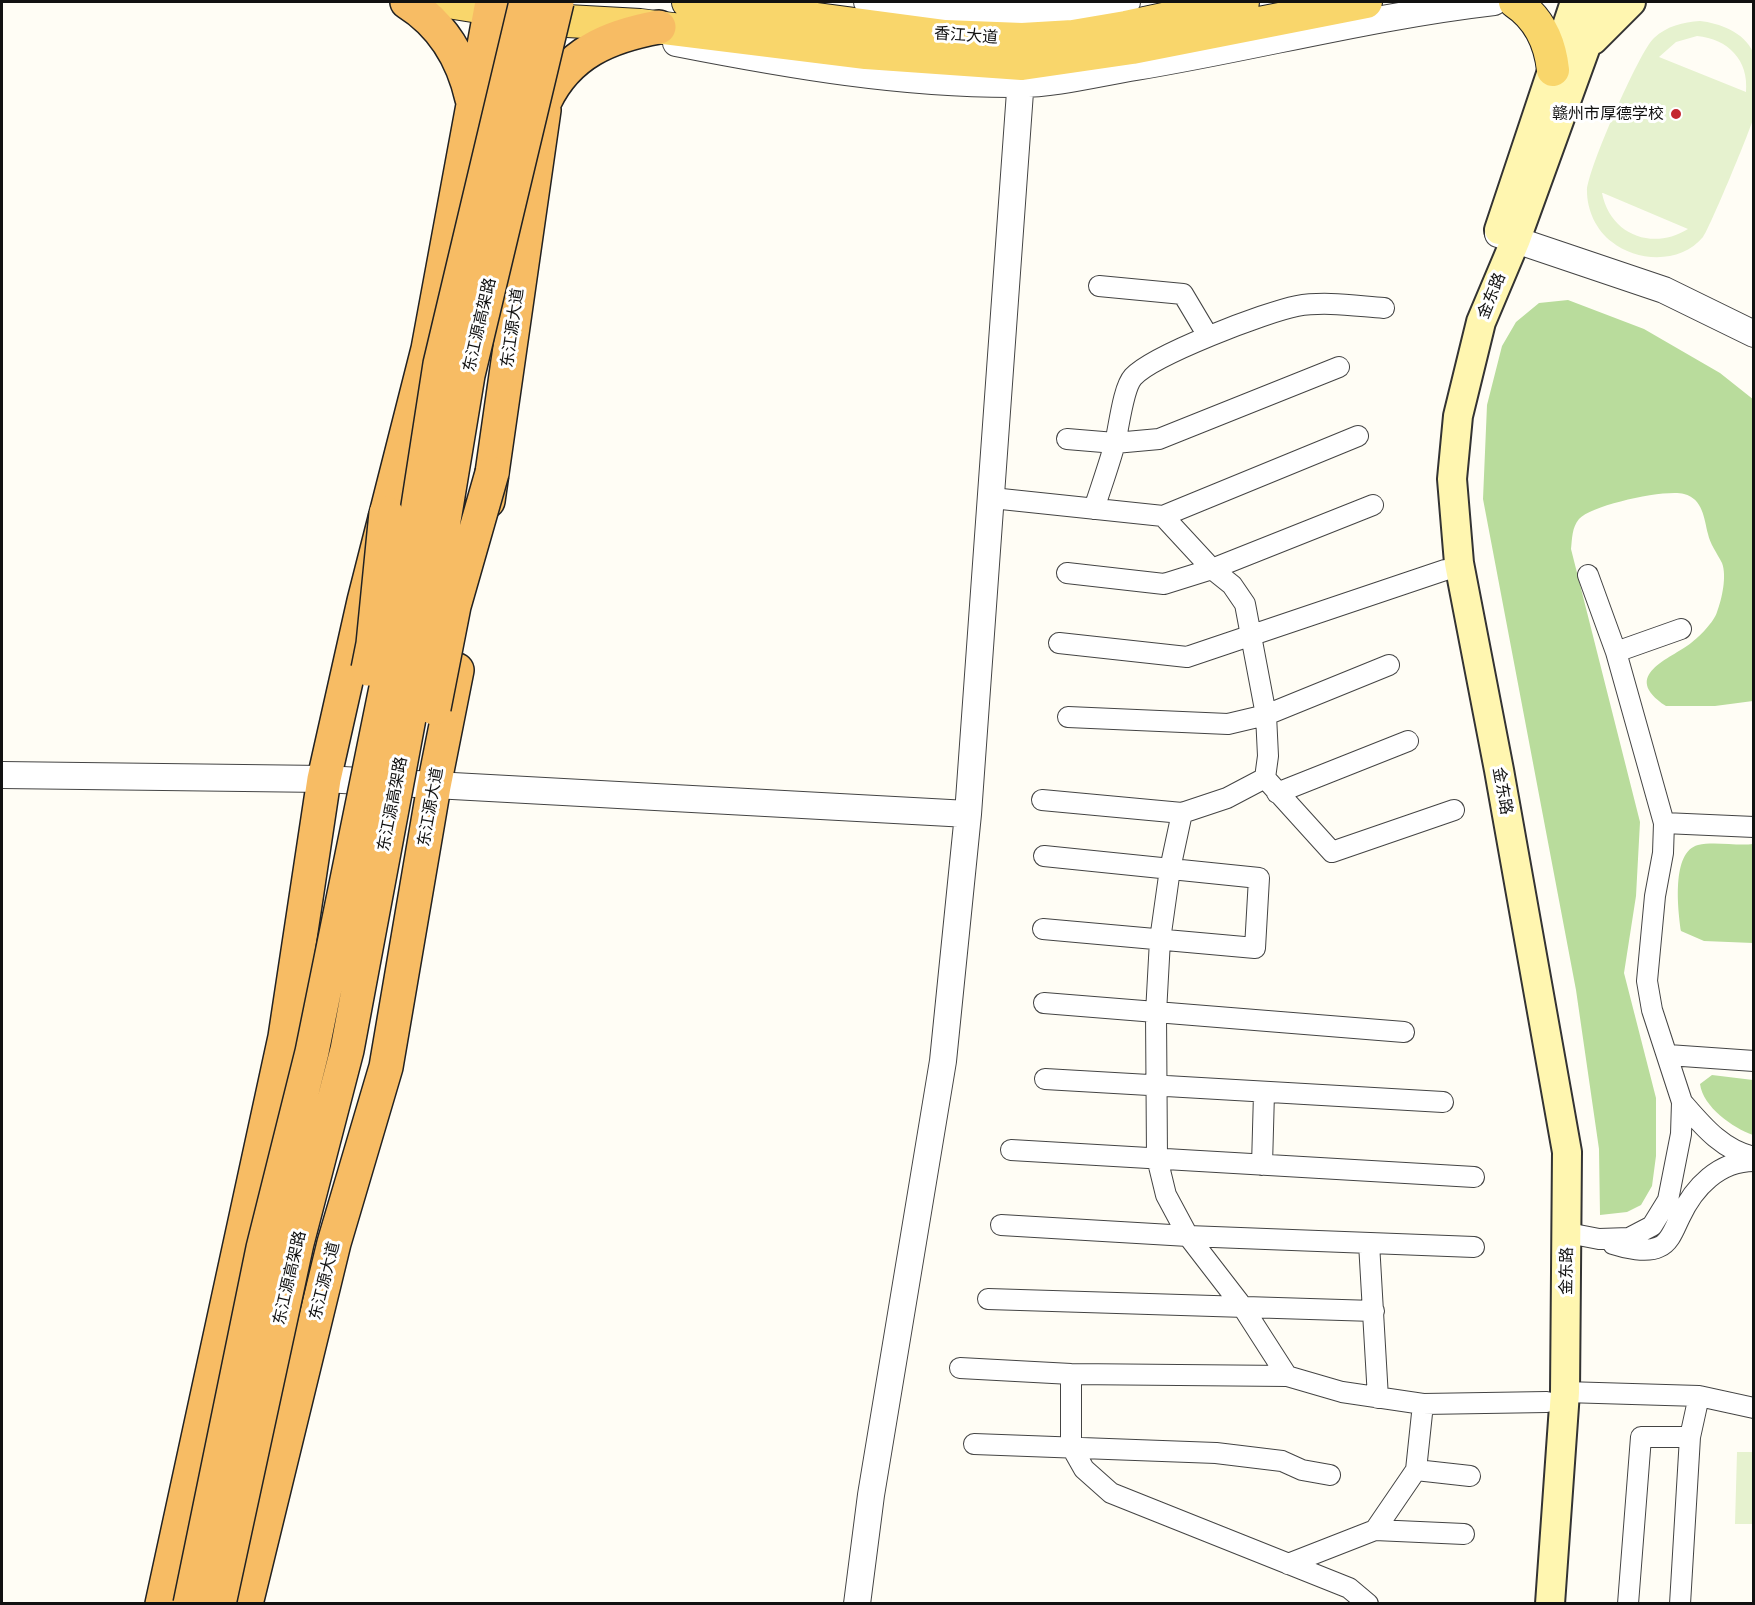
<!DOCTYPE html>
<html>
<head>
<meta charset="utf-8">
<style>
	body { margin:0 }
	#map { position:relative; width:1755px; height:1605px; overflow:hidden; background:#fffdf5; font-family:"PT Serif",serif }
	canvas { display:block }
	.frame { position:absolute; inset:0; border:3px solid #111; pointer-events:none }
</style>
</head>
<body>
<div id="map">
<canvas width="1755" height="1605"></canvas>
<div class="frame"></div>
</div>
<script>
const ctx = document.querySelector('canvas').getContext('2d');
ctx.lineJoin = 'round';
function paint(path, color) {
  ctx.fillStyle = color;
  ctx.fill(path, 'evenodd');
}
function trace(path, color, width, dash) {
  ctx.strokeStyle = color;
  ctx.lineWidth = width;
  ctx.lineCap = dash ? 'butt' : 'round';
  ctx.setLineDash(dash || []);
  ctx.stroke(path);
}
function label(font, color, halo, rows, align = 'center') {
  ctx.font = font + ' "PT Serif","Noto Sans SC",serif';
  ctx.lineWidth = 6;
  ctx.setLineDash([]);
  ctx.textBaseline = 'middle';
  ctx.strokeStyle = halo;
  ctx.fillStyle = color;
  for (const [text, x, y, turn = 0] of rows) {
    ctx.save();
    ctx.translate(x, y);
    ctx.rotate((+turn || 0) * Math.PI / 180);
    ctx.textAlign = isNaN(turn) ? turn : align;
    if (halo) ctx.strokeText(text, 0, 0);
    ctx.fillText(text, 0, 0);
    ctx.restore();
  }
}
const forest = new Path2D(`
	M1568,300l76,29 76,44 34,27 -1,301 -38,5h-49c-47,-31 5,-47 25,-63 8,-6 23,-21 26,-31 5,-13 10,-36 5,-49 -5,-10 -12,-19 -14,-29 -4,-16 -5,-35 -24,-40 -19,-5 -92,11 -105,25 -7,8 -7,20 -8,30l69,273 -4,74 -12,77 32,125v58l-4,30 -11,19 -14,7 -27,3 -1,-66 -23,-159 -93,-491 4,-94 15,-59 14,-24 23,-19z
	M1753,844v99l-49,-2 -23,-10c-3,-21 -10,-79 17,-86 16,-4 38,1 55,-1z
	M1712,1075l41,5v55c-20,-7 -50,-28 -53,-51z`);
const pitch = new Path2D(`
	M1700,21c19,2 44,11 53,31 2,9 2,52 1,64 -2,10 -45,114 -51,121 -22,27 -66,25 -91,5 -16,-12 -25,-32 -25,-51 0,-20 53,-141 67,-153 13,-12 29,-16 46,-17zM1697,36c31,3 52,24 49,56l-87,-35 17,-15zM1602,193h1l85,36c-35,22 -78,6 -86,-36z
	M1737,1452h16v72h-18z`);
const minor = new Path2D(`
	M1099,286l84,8 25,42
	M1067,439l48,4 44,-4 180,-72
	M992,498l171,18 195,-80
	M1094,509c7,-22 15,-44 21,-66 4,-16 8,-55 18,-66 20,-22 133,-65 164,-71 28,-5 59,0 87,2
	M1067,573l97,11 48,-15 161,-64
	M1059,643l128,14 258,-87
	M1616,652l65,-23
	M1068,717l160,7 38,-9 123,-50
	M1265,778l67,74 122,-42
	M1277,793l131,-52
	M1042,800l140,13 45,-15 38,-20 3,-22 -2,-41 -21,-111 -13,-19 -20,-16 -49,-53
	M1182,813l-12,56 -10,71 -4,73 1,145 9,37 22,41 54,70 45,70 55,16 81,12 124,-2
	M1664,823l90,4
	M1043,929l212,19 4,-70 -215,-22
	M1044,1003l360,29
	M1668,1055l86,6
	M1045,1079l398,23
	M1682,1102c20,23 40,48 72,55
	M1011,1150l463,27
	M1262,1165l2,-72
	M1001,1225l187,11 286,11
	M1568,1233l31,6 30,-1 23,-12 16,-26 13,-66 1,-32 -30,-92 -5,-29 8,-85 8,-43 1,-30 -48,-171 -28,-77
	M1369,1243l9,155
	M1613,1244c12,4 34,9 46,3 11,-4 16,-20 21,-30 14,-30 39,-56 74,-56
	M988,1299l386,12
	M960,1368l111,6 216,2
	M1071,1374v72l13,23 27,24 238,95 19,16
	M1565,1392l134,4 55,12
	M974,1444l242,9 66,8 20,9 28,5
	M1416,1470l54,6
	M1375,1530l89,4
	M1288,1564l87,-34 41,-60 7,-66
	M1628,1604l13,-167h49
	M1680,1604l10,-167 9,-41`);
const tertiary = new Path2D(`
	M867,2c91,15 170,19 260,0
	M676,43c112,22 228,42 343,41 38,0 79,-11 117,-17 120,-20 237,-51 358,-65
	M1498,234l166,56 90,44
	M2,775l322,4 644,35
	M857,1604l14,-109 72,-434 25,-247 54,-750`);
const secondary = new Path2D(`
	M1593,40l38,-38
	M1499,230l76,-228
	M1550,1604l15,-212 2,-240 -68,-382 -40,-207 -7,-84 6,-63 23,-94 35,-83 86,-237`);
const primary = new Path2D(`
	M448,2l119,19 73,4 226,28 156,11 110,-16 234,-46
	M688,2l257,34 77,3 51,-3 53,-9 117,-25
	M1515,2c24,16 35,40 38,68`);
const trunk = new Path2D(`
	M407,2c35,22 56,57 65,97
	M545,101c23,-48 64,-65 114,-74
	M488,501l56,-391
	M162,1604l123,-567 39,-258 40,-178 64,-252 64,-347
	M246,1604l88,-361 52,-176 48,-281 23,-116`);
const trunkBridge = new Path2D(`
	M368,669l5,-25 13,-131
	M434,708l20,-102 38,-133
	M190,1604l73,-356 49,-196 90,-443 38,-245 86,-362
	M219,1604l78,-361 50,-193 82,-439 39,-236 89,-373`);
const markers = [
	[1676,114,6,"#c4262e"]
];
const streetNames = [
	["香江大道",966,36,4],
	["金东路",1492,296,-68],
	["东江源高架路",480,325,-77],
	["东江源大道",513,328,-82],
	["金东路",1502,791,80],
	["东江源高架路",393,804,-79],
	["东江源大道",431,807,-80],
	["金东路",1567,1271,-89],
	["东江源高架路",290,1278,-77],
	["东江源大道",325,1281,-76]
];
const poiNames = [
	["赣州市厚德学校",1664,114]
];
paint(forest, '#b9dc9c');
paint(pitch, '#e6f2cf');
trace(minor, '#444', 22);
trace(tertiary, '#444', 28);
trace(secondary, '#333', 32);
trace(primary, '#222', 34);
trace(trunk, '#222', 36);
trace(minor, '#fff', 20);
trace(tertiary, '#fff', 26);
trace(secondary, '#fff6b0', 28);
trace(primary, '#f9d66b', 32);
trace(trunk, '#f7bc64', 33);
trace(trunkBridge, '#222', 36, []);
trace(trunkBridge, '#f7bc64', 33);
for (const [x, y, r, color] of markers) {
  const dot = new Path2D();
  dot.arc(x, y, r, 0, 2 * Math.PI);
  ctx.fillStyle = color;
  ctx.fill(dot);
  trace(dot, '#fff', 2);
}
label('16px', '#111', '#fff', streetNames);
label('16px', '#111', '#fff', poiNames, 'right');
</script>
</body>
</html>
